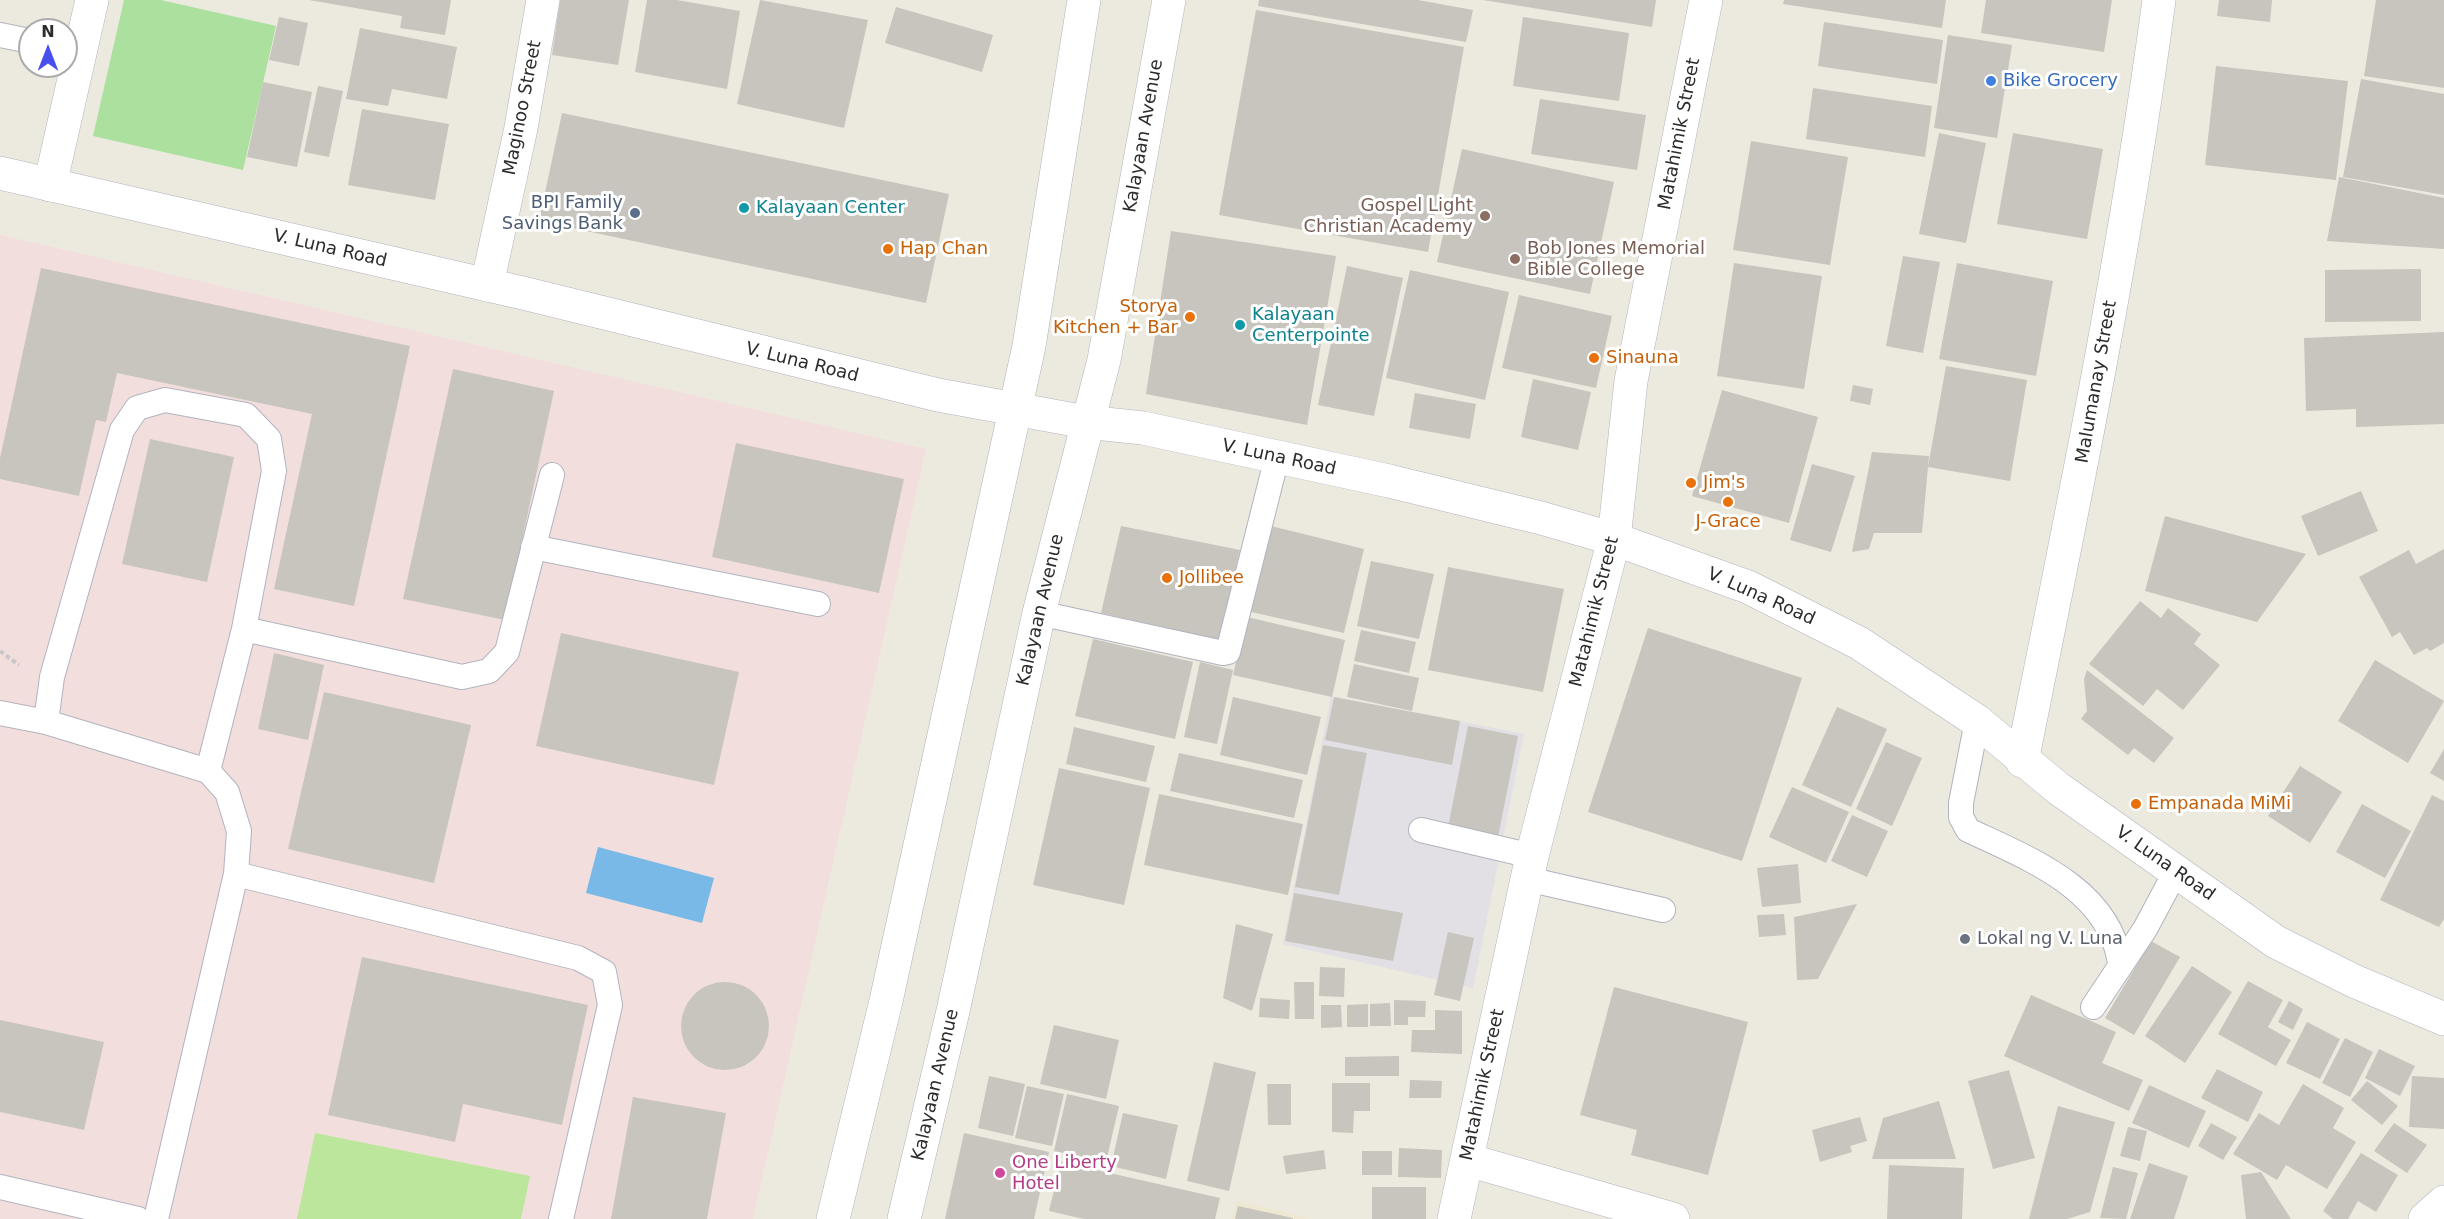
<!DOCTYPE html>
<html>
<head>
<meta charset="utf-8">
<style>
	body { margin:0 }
	#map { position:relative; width:2444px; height:1219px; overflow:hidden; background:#ece9df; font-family:"DejaVu Sans",sans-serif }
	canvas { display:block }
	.north { position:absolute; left:18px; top:18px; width:60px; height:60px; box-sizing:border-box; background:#fff; border:2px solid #ababab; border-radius:50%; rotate:0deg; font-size:16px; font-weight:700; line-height:24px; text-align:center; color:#2c2c2c }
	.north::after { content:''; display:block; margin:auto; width:21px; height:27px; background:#494fef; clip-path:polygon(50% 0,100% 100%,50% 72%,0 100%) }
</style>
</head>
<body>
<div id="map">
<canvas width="2444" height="1219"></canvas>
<div class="north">N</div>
</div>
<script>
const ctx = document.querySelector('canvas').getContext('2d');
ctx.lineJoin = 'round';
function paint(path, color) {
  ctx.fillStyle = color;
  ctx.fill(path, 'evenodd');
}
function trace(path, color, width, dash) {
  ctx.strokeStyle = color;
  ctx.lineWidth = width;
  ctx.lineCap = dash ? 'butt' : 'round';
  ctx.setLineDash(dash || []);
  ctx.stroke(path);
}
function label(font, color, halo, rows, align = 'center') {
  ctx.font = font + ' "DejaVu Sans",sans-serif';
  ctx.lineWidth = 6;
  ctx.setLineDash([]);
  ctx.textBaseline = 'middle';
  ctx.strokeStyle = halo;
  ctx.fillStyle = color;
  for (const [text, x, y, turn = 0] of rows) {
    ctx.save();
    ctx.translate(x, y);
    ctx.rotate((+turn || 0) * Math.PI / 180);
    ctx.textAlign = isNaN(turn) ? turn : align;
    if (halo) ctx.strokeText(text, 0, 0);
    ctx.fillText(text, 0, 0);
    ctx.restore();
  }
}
const industrial = new Path2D(`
	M1331,696l193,38 -51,254 -190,-44z`);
const education = new Path2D(`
	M1237,1201l75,18h-80z`);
const medical = new Path2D(`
	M0,235l926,214 -173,770h-753z`);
const green = new Path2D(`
	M124,0h37l115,26 -33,144 -150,-34z`);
const pitch = new Path2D(`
	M315,1133l215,43 -9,43h-224z`);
const water = new Path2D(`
	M598,847l116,31 -12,45 -116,-30z`);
const building = new Path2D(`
	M309,0h142l-6,35 -45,-7 2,-12z
	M560,0h69l-11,65 -66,-10z
	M647,0h30l63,11 -13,78 -92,-17z
	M760,0l108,20 -24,108 -107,-24z
	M1259,0h159l55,10 -7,32 -208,-36z
	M1483,0h173l-4,27z
	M1784,0h162l-4,28 -159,-24z
	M1986,0h126l-8,52 -123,-19z
	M2219,0h53l-2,22 -53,-6z
	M2376,0h68v88l-80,-12z
	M896,7l97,28 -11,37 -97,-29z
	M1256,10l208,37 -36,205 -209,-37z
	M279,17l29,6 -9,43 -30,-6z
	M1523,17l106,16 -10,68 -106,-15z
	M1824,22l119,18 -6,44 -119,-18z
	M360,28l97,19 -10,52 -55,-10 -4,17 -42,-7z
	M1948,35l64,10 -15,93 -63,-10z
	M2216,66l132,15 -12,99 -131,-15z
	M2361,79l83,15v101l-101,-18z
	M263,82l49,10 -15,75 -50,-10z
	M318,86l25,5 -14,66 -25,-5z
	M1813,88l119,18 -7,51 -119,-18z
	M1540,99l106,16 -9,55 -106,-16z
	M362,109l87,15 -14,76 -87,-15z
	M562,113l387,81 -23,109 -387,-82z
	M1939,133l47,10 -20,100 -47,-9z
	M2013,133l90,16 -16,90 -90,-15z
	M1751,141l97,16 -18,108 -97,-15z
	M1462,149l152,33 -24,112 -153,-32z
	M2339,177l105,21v51l-117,-8z
	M1171,231l165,25 -29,169 -161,-31z
	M1903,256l37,6 -17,91 -37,-7z
	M1734,263l88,13 -18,113 -87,-13z
	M1957,263l96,18 -17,95 -97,-17z
	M1347,266l56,12 -29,138 -56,-11z
	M41,268l369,78 -56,260 -80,-17 38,-175 -195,-41 -11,49 -10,-2 -17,76 -79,-17v-21z
	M2421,269v52l-96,1v-52z
	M1410,270l99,22 -24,108 -99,-22z
	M1519,295l93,21 -16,72 -94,-20z
	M2444,332v92l-88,3v-18l-50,2 -2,-73z
	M1946,366l81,14 -17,101 -82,-14z
	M453,369l101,22 -49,229 -102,-21z
	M1533,379l58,13 -13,58 -57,-13z
	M1853,385l20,4 -3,16 -20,-4z
	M1722,390l96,27 -29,106 -97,-27z
	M1415,393l61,11 -6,35 -61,-11z
	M150,439l84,18 -27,125 -85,-18z
	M736,443l168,36 -25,114 -167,-36z
	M1872,452l57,4 -7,77h-48l-5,16 -17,3z
	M1812,464l43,12 -24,76 -41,-12z
	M2361,491l17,40 -60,25 -17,-40z
	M2165,516l141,38 -49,68 -112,-31z
	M1267,525l97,24 -20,84 -97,-22z
	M1121,526l119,24 -21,90 -118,-27z
	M2444,549v94l-14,8 -3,-3 -13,7 -14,-23 -8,5 -33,-60 50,-27 7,14z
	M1371,561l63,13 -15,65 -62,-13z
	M1448,567l116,22 -21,103 -115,-22z
	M2140,601l21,17 7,-10 33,26 -7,10 26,21 -37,45 -26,-21 -14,17 -54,-42z
	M1247,617l98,23 -13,57 -99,-22z
	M1648,628l154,50 -60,183 -154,-49z
	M1361,630l55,12 -7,31 -55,-12z
	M561,633l178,39 -25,113 -178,-39z
	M1093,639l100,23 -18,77 -100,-23z
	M274,653l50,12 -16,75 -50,-11z
	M2375,660l69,41 -36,62 -70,-42z
	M1200,662l33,8 -16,74 -33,-7z
	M1354,664l65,14 -7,33 -65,-14z
	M2087,670l87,68 -20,25 -20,-15 -6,7 -47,-36 6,-8 -3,-32z
	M324,692l147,33 -37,158 -146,-34z
	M1233,697l88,20 -14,58 -87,-20z
	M1334,697l126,24 -8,44 -127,-25z
	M1837,707l50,22 -36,78 -49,-22z
	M1468,726l50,10 -20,101 -50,-10z
	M1074,727l81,19 -9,36 -80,-18z
	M1886,742l36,16 -30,68 -36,-17z
	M1323,745l44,8 -28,142 -44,-8z
	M2444,749v32l-14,-8z
	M1179,753l124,27 -9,38 -124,-27z
	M2300,766l42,26 -32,51 -42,-27z
	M1059,768l91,20 -26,117 -91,-20z
	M1792,787l57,25 -23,51 -57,-26z
	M1159,794l144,30 -15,71 -144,-30z
	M2432,795l12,6v118l-5,8 -59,-27z
	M2362,804l49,27 -26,47 -49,-26z
	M1852,815l36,16 -21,46 -36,-16z
	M1798,864l3,39 -39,4 -5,-39z
	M1294,893l109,20 -10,48 -108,-20z
	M1857,904l-39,75 -21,1 -3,-63z
	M1784,914l2,21 -27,2 -2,-22z
	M1236,924l37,10 -21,77 -29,-13z
	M1448,932l26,6 -14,63 -26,-6z
	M2151,941l29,16 -46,78 -29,-17z
	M362,957l226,48 -26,120 -99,-21 -8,38 -127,-27z
	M2192,966l40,26 -47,71 -40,-27z
	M1320,967l25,1 -1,29 -25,-1z
	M2248,981l35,19 -15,27 23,13 -15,26 -58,-32z
	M681 1026a44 44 0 1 1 88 0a44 44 0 1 1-88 0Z
	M1294,982h20v37h-19z
	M1614,987l134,35 -40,153 -77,-20 6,-25 -57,-15z
	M2031,995l85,37 -14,31 41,17 -14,31 -125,-55z
	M1260,998l30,2 -1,19 -30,-2z
	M1394,1000l32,1 -1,16h-17v8h-14z
	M2289,1001l14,8 -10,21 -15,-8z
	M1390,1003l1,23h-21v-22z
	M1368,1004v23h-21v-22z
	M1321,1005h20l1,22 -21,1z
	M1435,1010l27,1v43l-51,-2 1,-22h23z
	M0,1020l104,22 -20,88 -84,-18z
	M2307,1022l33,17 -20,40 -34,-16z
	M1054,1025l65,15 -13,59 -66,-15z
	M2345,1038l28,14 -23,45 -28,-14z
	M2379,1049l36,17 -15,30 -35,-18z
	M1399,1056v20h-54v-19z
	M1214,1062l42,10 -27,119 -42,-10z
	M2217,1069l46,23 -15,30 -47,-24z
	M2009,1070l26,88 -42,11 -25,-88z
	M989,1076l36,8 -12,52 -35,-8z
	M2412,1076l32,2v51l-35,-2z
	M1410,1080l32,1 -1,17h-32z
	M2367,1081l31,25 -16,19 -31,-25z
	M1332,1083h38v28h-16l-1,22 -21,-1z
	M1267,1084h24v41h-23z
	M2303,1084l41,24 -11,20 23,14 -29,47 -41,-24 -9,15 -44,-26 26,-41 20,12z
	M2149,1085l57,26 -17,37 -57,-25z
	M1027,1086l37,8 -12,52 -37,-8z
	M1067,1094l52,12 -13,56 -52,-11z
	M633,1097l93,16 -19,106h-96z
	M1939,1101l17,58h-84l11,-41z
	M2058,1106l57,16 -25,90 -23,7h-38z
	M1123,1113l55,12 -12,54 -55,-13z
	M1860,1117l7,24 -17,5 2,6 -32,10 -8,-32z
	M2211,1123l26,14 -14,23 -25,-14z
	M2394,1123l33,22 -20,28 -33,-22z
	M2128,1127l19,4 -7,30 -20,-5z
	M964,1133l85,19 -15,67h-89z
	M1399,1148l43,2 -1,28 -43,-1z
	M1324,1150l2,19 -40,5 -3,-18z
	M1362,1151h30v24h-30z
	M2361,1153l37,22 -22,37 -18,-11 -10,18h-15l-10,-8z
	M1061,1162l159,36 -5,21h-131l-35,-8z
	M2149,1163l39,13 -14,43h-44z
	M1889,1165l75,3 -2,51h-75z
	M2113,1167l25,6 -12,46 -26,-1z
	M2261,1172l30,47h-45l-5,-44z
	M1372,1187h54v32h-54z
	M1238,1206l55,12v1h-58z`);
const path = new Path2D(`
	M0,651l19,14`);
const lane = new Path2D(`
	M0,35l30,6
	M533,547l285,57
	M1039,613l184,40 5,-1 49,-195
	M244,629l218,48 27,-6 18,-19 45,-177
	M0,713l46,9 162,49 19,21 12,39 -3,43 -80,345
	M1977,721l-16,82v14l7,13c59,28 141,58 152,133
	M46,722l6,-45 70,-247 15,-22 28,-8 81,15 23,24 5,32 -30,158 -36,142
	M1421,830l111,26
	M236,874l342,84 26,14 6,33 -49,214
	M1527,879l136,31
	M2093,1007l52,-78 31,-58
	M0,1187l138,32`);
const street = new Path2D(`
	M50,185l42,-185
	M487,285l34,-157 22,-128
	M2022,761c51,-253 103,-505 137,-761
	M1468,1160l205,59
	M1454,1219l78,-363 82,-317 17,-158 75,-381
	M2425,1219l19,-17`);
const secondary = new Path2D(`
	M0,173l527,121 411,101 148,27 57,6 246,53 152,37 73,21 134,48 111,56 118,78 82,68 217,153 78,39 90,38
	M833,1219l53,-218 143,-655 55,-346
	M904,1219l49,-208 86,-398 65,-253 65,-360`);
const markers = [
	[1991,81,6,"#3f7fe0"],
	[744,208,6,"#0f9aa8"],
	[635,213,6,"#5c6f8a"],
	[1485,216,6,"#8d6e63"],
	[888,249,6,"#e8710a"],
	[1515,259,6,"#8d6e63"],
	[1190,317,6,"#e8710a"],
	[1240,325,6,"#0f9aa8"],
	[1594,358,6,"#e8710a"],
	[1691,483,6,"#e8710a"],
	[1728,502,6,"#e8710a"],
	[1167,578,6,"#e8710a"],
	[2136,804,6,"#e8710a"],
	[1965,939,6,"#6b7280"],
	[1000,1173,6,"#d1479c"]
];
const shopNames = [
	["Bike Grocery",2003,81]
];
const streetNames = [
	["Maginoo Street",523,108,-79],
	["Matahimik Street",1680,134,-79],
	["Kalayaan Avenue",1144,136,-80],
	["V. Luna Road",330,249,13],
	["V. Luna Road",802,363,14],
	["Malumanay Street",2097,382,-80],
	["V. Luna Road",1279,458,12],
	["V. Luna Road",1761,597,24],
	["Kalayaan Avenue",1041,610,-77],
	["Matahimik Street",1595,612,-76],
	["V. Luna Road",2165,864,35],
	["Kalayaan Avenue",936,1085,-77],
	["Matahimik Street",1483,1085,-78]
];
const serviceNames = [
	["BPI Family",623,203],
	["Savings Bank",623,224]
];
const educationNames = [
	["Gospel Light",1473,206],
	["Christian Academy",1473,227],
	["Bob Jones Memorial",1527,249,"left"],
	["Bible College",1527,270,"left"]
];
const cultureNames = [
	["Kalayaan Center",756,208],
	["Kalayaan",1252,315],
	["Centerpointe",1252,336]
];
const foodNames = [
	["Hap Chan",900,249],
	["Storya",1178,307,"right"],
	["Kitchen + Bar",1178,328,"right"],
	["Sinauna",1606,358],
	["Jim's",1703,483],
	["J-Grace",1728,522,"center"],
	["Jollibee",1179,578],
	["Empanada MiMi",2148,804]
];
const worshipNames = [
	["Lokal ng V. Luna",1977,939]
];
const hotelNames = [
	["One Liberty",1012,1163],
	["Hotel",1012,1184]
];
paint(industrial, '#e2dfe5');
paint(education, '#ede8cf');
paint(medical, '#f2dfdd');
paint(green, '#abe09f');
paint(pitch, '#bbe69b');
paint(water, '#78b9e8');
paint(building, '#c8c5be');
trace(lane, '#b2b3be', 26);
trace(street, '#b2b3be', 34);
trace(secondary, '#b2b3be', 34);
trace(path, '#c8c8c8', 4, [4.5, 3]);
trace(lane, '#fff', 24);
trace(street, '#fff', 33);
trace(secondary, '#fff', 33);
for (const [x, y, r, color] of markers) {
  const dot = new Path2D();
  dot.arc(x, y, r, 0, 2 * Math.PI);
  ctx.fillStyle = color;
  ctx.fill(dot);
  trace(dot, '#fff', 2);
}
label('18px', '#366cbe', '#fff', shopNames, 'left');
label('18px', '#2c2c2c', '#fff', streetNames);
label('18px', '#4e5e75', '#fff', serviceNames, 'right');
label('18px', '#785e54', '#fff', educationNames, 'right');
label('18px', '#0d838f', '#fff', cultureNames, 'left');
label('18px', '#c56008', '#fff', foodNames, 'left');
label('18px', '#5b616d', '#fff', worshipNames, 'left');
label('18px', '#b23c85', '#fff', hotelNames, 'left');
</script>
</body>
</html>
